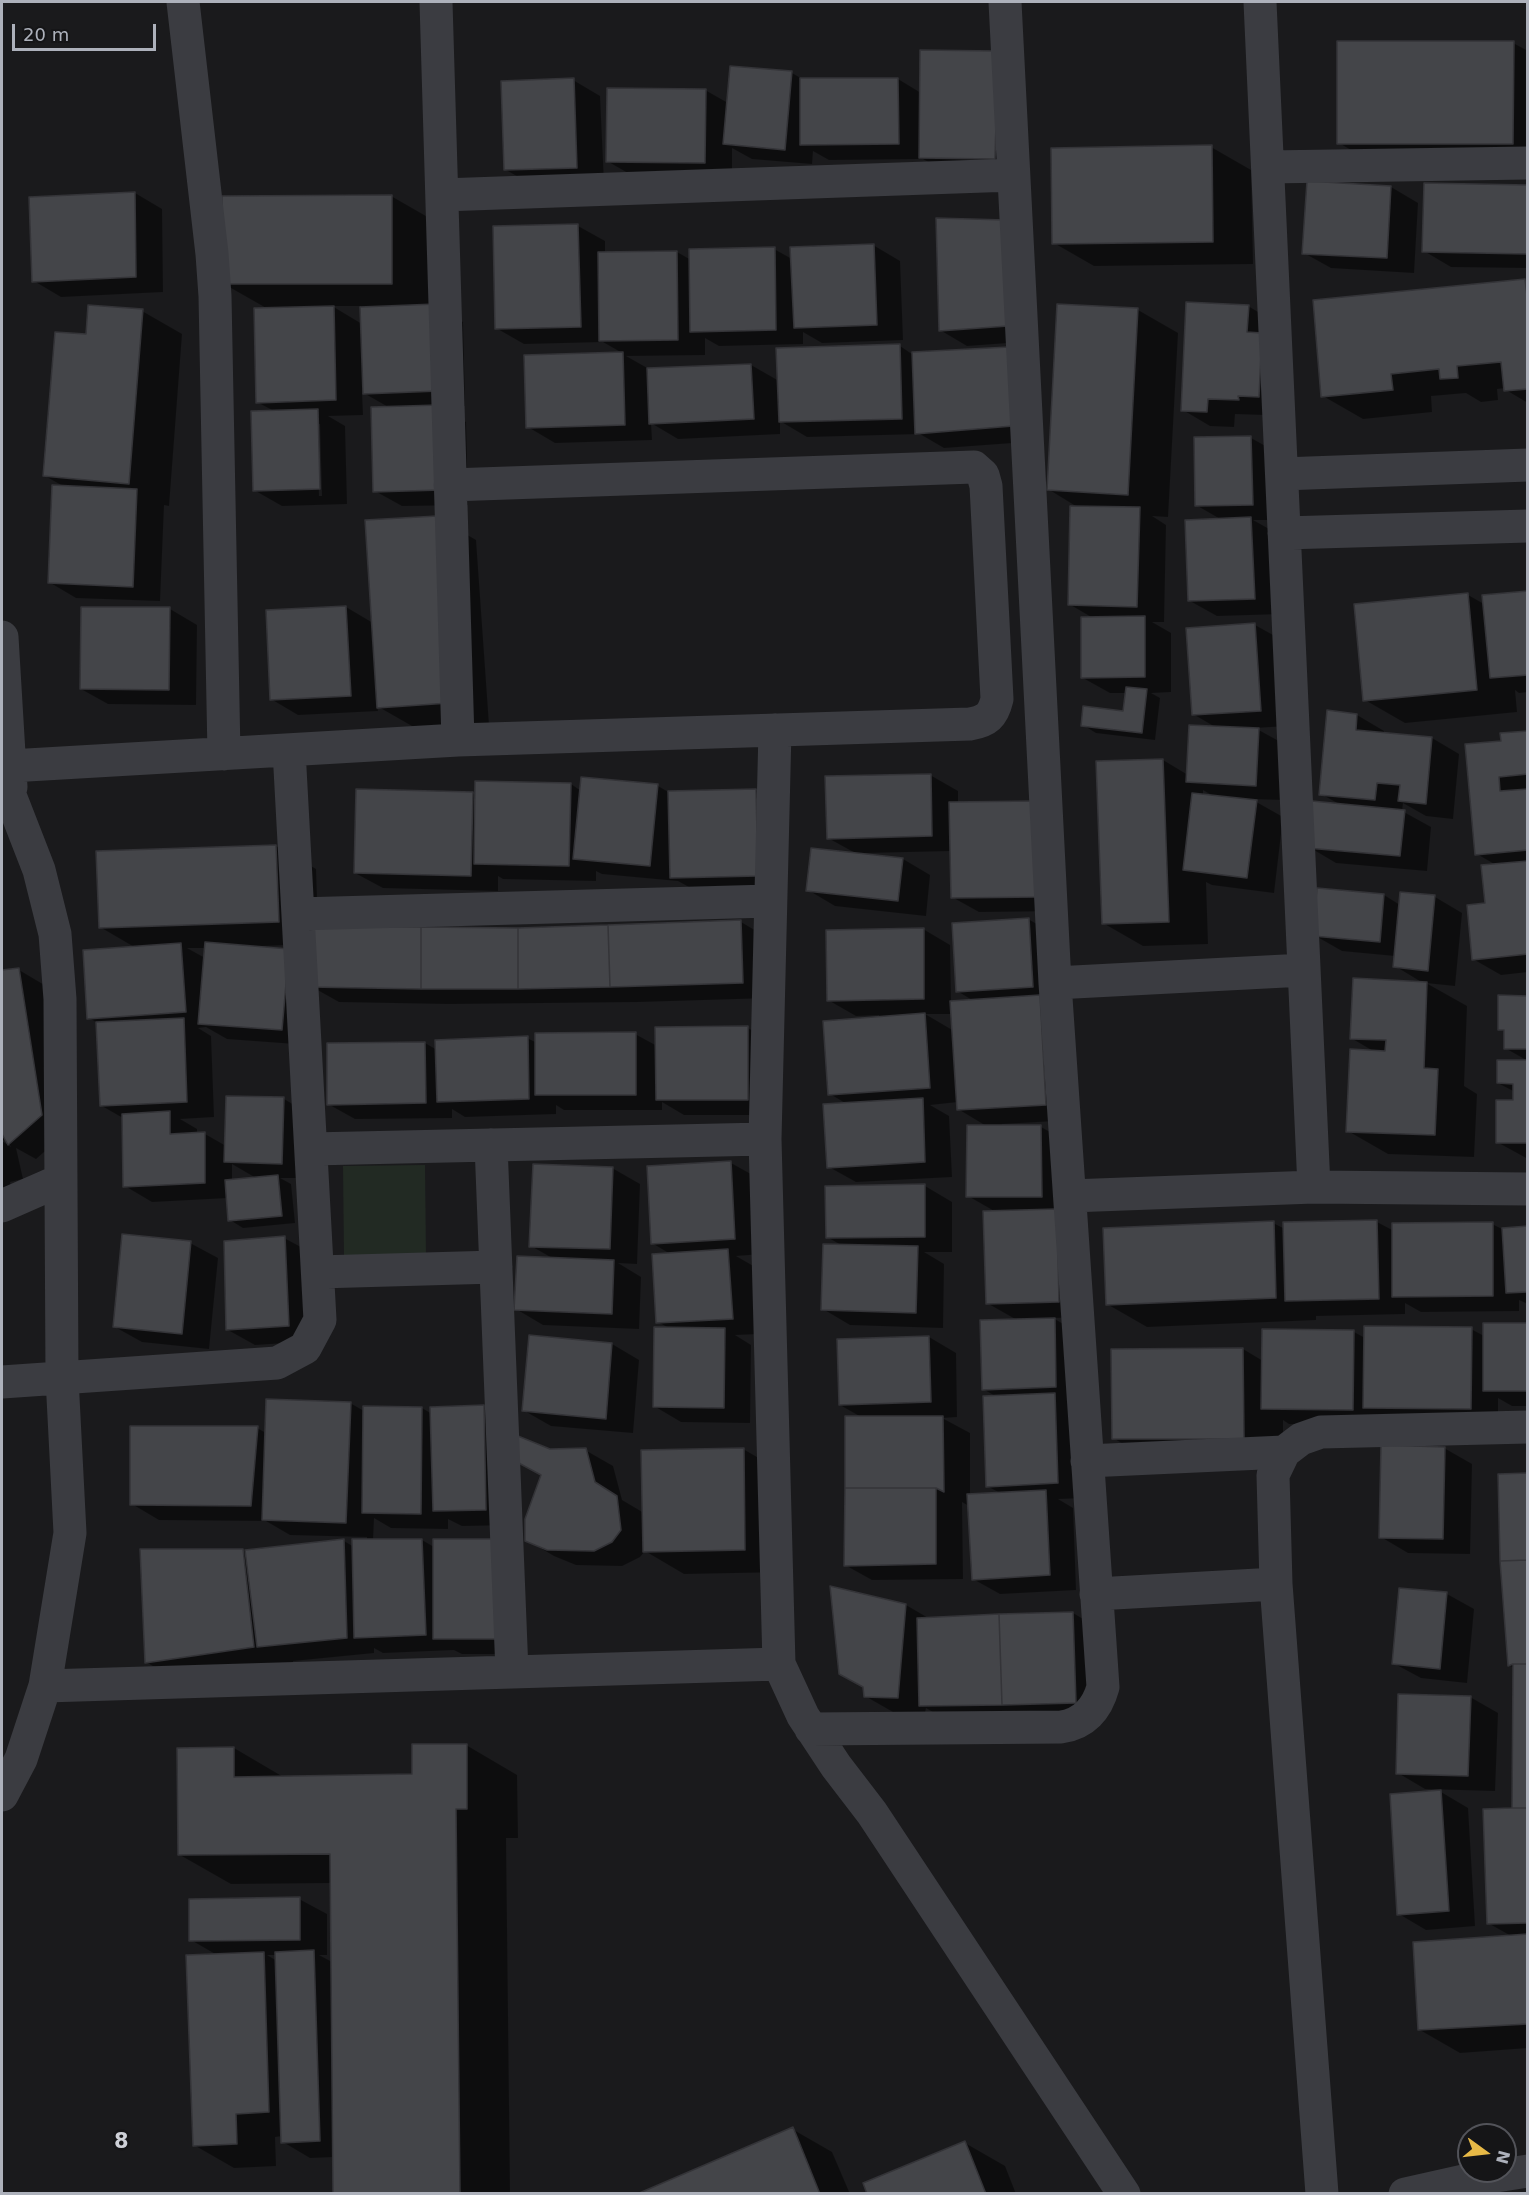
<!DOCTYPE html>
<html>
<head>
<meta charset="utf-8">
<style>
	body { margin:0 }
	#map { position:relative; width:1529px; height:2195px; overflow:hidden; background:#1a1a1c; font-family:"DejaVu Sans",sans-serif }
	canvas { display:block }
	.frame { position:absolute; inset:0; border:3px solid #adb1bb; pointer-events:none }
	.north { position:absolute; left:1457px; top:2123px; width:60px; height:60px; box-sizing:border-box; background:#151517; border:2px solid #525359; border-radius:50%; rotate:105deg; font-size:16px; font-weight:700; line-height:24px; text-align:center; color:#adb1bb }
	.north::after { content:''; display:block; margin:auto; width:21px; height:27px; background:#e7b947; clip-path:polygon(50% 0,100% 100%,50% 72%,0 100%) }
	.scale { position:absolute; left:12px; top:24px; width:144px; height:27px; box-sizing:border-box; border:3px solid #adb1bb; border-top:0; padding-left:8px; font-size:18px; line-height:21px; white-space:nowrap; color:#adb1bb; -webkit-text-stroke:4px #151517; paint-order:stroke }
</style>
</head>
<body>
<div id="map">
<canvas width="1529" height="2195"></canvas>
<div class="frame"></div>
<div class="north">N</div>
<div class="scale">20 m</div>
</div>
<script>
const ctx = document.querySelector('canvas').getContext('2d');
ctx.lineJoin = 'round';
function paint(path, color) {
  ctx.fillStyle = color;
  ctx.fill(path, 'evenodd');
}
function trace(path, color, width, dash) {
  ctx.strokeStyle = color;
  ctx.lineWidth = width;
  ctx.lineCap = dash ? 'butt' : 'round';
  ctx.setLineDash(dash || []);
  ctx.stroke(path);
}
function label(font, color, halo, rows, align = 'center') {
  ctx.font = font + ' "DejaVu Sans",sans-serif';
  ctx.lineWidth = 5;
  ctx.setLineDash([]);
  ctx.textBaseline = 'middle';
  ctx.strokeStyle = halo;
  ctx.fillStyle = color;
  for (const [text, x, y, turn = 0] of rows) {
    ctx.save();
    ctx.translate(x, y);
    ctx.rotate((+turn || 0) * Math.PI / 180);
    ctx.textAlign = isNaN(turn) ? turn : align;
    if (halo) ctx.strokeText(text, 0, 0);
    ctx.fillText(text, 0, 0);
    ctx.restore();
  }
}
const green = new Path2D(`
	M425,1165l1,91 -82,1 -1,-91z`);
const shadow = new Path2D(`
	M1513,43l15,8v115h-149l-40,-23z
	M997,53l25,121 -74,-1 -25,-14 -94,1 -16,-9 -1,13 -60,-5 -20,-11v29h-97l-28,-16 98,-71 23,13 3,-36 61,6 12,7 94,-1 23,14z
	M573,80l27,16 4,87 -71,2 -27,-15z
	M1211,147l40,23 2,94 -159,2 -40,-23z
	M1308,182l83,5 27,16 -4,70 -83,-5 -27,-15z
	M1528,186v82l-77,-1 -27,-16z
	M135,193l27,16 1,83 -102,5 -27,-16z
	M391,196l40,23 5,87 27,16 2,84 -26,1 27,15 2,83 -66,1 -27,-15 15,-83 -28,-16 1,23 -35,1 17,10 2,78 -65,2 -28,-16 20,-79 -17,-9 11,-93 -44,-25zM332,306h29l1,18zM317,424h3l2,72h-3z
	M937,219l98,122 -68,5 -27,-16z
	M578,226l27,15v12l72,-1 14,8 83,-11 18,10 81,-14 27,16 3,79 -81,3 -19,-11v12l-84,2 -14,-8v17l-79,1 23,13 102,-4 28,16 121,-35 140,95 -96,7 -24,-14 -113,3 -27,-16v13l-102,5 -27,-16 1,17 -97,3 -27,-16 -2,-70 98,-3 -21,-12 -79,2 -28,-16z
	M1525,280l3,2v121l-22,-13 -1,-2 -8,1 1,11 -17,2 -15,-9 -35,3 1,16 -69,7 -40,-23z
	M1058,305l80,5 40,23 -10,184 -16,-1 14,9 -2,97h-12l19,11v59l-20,1 9,5 -5,42 -59,-7 -13,-8 42,-13 1,-19h-16l-27,-15 10,-60 -24,-14 10,-96 -31,-19z
	M1248,306l27,16 -10,93 -30,-1 -1,13 -24,-1 -27,-16z
	M142,311l40,23 -13,172 -5,-1 -4,96 -84,-3 -27,-16 16,-95 -20,-11 43,-141z
	M1251,438l27,15 2,67h-27l25,14 4,80 -65,2 -27,-15 32,-81 -26,-15v-66z
	M436,517l40,23 13,185 -70,5 -42,-24 1,5 -80,4 -27,-16 75,-92 27,16z
	M1528,592v100l-9,1 -4,-3 2,22 -112,11 -40,-23 103,-105 16,9z
	M170,609l27,16 -1,80 -88,-1 -27,-15z
	M1255,625l27,15 5,86 -32,2 31,17 -3,55 -32,-1 32,18 -9,76 -62,-8 -6,-3 2,62 -65,2 -40,-23 60,-163 25,15 29,-47 -24,-14zM1203,790l12,7 -12,-1z
	M1328,712l29,3 27,16v3l48,4 27,16 -6,65 -27,-3 -23,-13 -1,8 29,16 -4,44 -91,-8 -27,-16 32,-42 -20,-11z
	M1528,732v240l-27,3 -28,-16 23,-94 -19,-11 25,-112z
	M930,775l28,16v13l107,107 -86,1 -27,-15 -1,-46 -86,2v2l38,4 27,16 -4,41 -91,-10 -27,-16 49,-36 -29,-16z
	M582,779l76,7 12,7 86,-3 27,16 2,85 -87,1 -20,-11 -76,-7 -6,-3v10l-93,-2 -5,-3v15l-115,-3 -28,-15 117,-80 5,3 94,-12 10,7z
	M276,846l40,23 2,59 200,1 223,-7 27,16 2,60 -132,4 -189,2 -110,-2 -25,-14 -5,57 -82,-6 -21,-12 -8,1 13,8 3,81 -34,2 17,10v5h8l21,12 58,-47 27,16 -2,63h-29l11,6 4,39 -52,5 -13,-8 -2,-22 -76,4 -27,-16 -2,-68 -21,-12 -4,-83 -9,-5 47,-70 -36,-21zM313,944l-24,6 -28,-2v-2zM187,948h19l-1,10zM232,1164l24,14 -24,3z
	M1319,890l65,5 16,10 1,-11 34,3 27,16 -7,73 -29,-3 41,23 -3,80 13,8 -3,63 -86,-3 -40,-23 27,-79 -24,-14 72,-55 -28,-17v-10l-53,-5 -28,-16z
	M1028,919l28,16 17,185 -71,4v3h39l27,15 18,175 -33,1 29,17 3,163 -27,1 15,9 3,82 -76,4 -27,-15 -4,-73 -7,-4 1,77 -91,1 -27,-15 18,-147 -23,-13 89,-68 27,16 1,64 -15,1 28,15v63l32,-2 -15,-8 10,-89 -14,-8 34,-69 -30,-17 9,-91 -28,-16 20,-69 -30,-18v-7l-28,3 19,11 3,61 -96,5 -27,-15 18,-63 -17,-10 49,-76v-3l-23,1 -28,-16 95,-71 27,16 1,57 23,-1 -17,-10zM925,1014h28l1,17z
	M19,970l27,16 22,145 -32,28 -20,-11 7,31 -13,3 3,15 -11,4v-60l9,6 -5,-8 -4,2v-169z
	M1528,997v64l-23,-13v-16l-6,-3z
	M748,1028l27,16v71h-91l-22,-13v8h-98l-8,-5v9l-91,3 -13,-8v9l-97,1 -27,-15v-59l97,-2 12,7 90,-12 10,5 98,-9 22,12z
	M1528,1062v97l-31,-17 17,-40 1,-10 -17,-9z
	M731,1163l27,15 4,76 -26,2 19,11 4,67 -24,1 16,10 -1,78 -69,-1 -27,-16 15,-78 -11,-6 14,-67 -20,-12z
	M612,1168l28,16 -3,80 -19,-1 23,14 -2,52 -96,-4 -27,-16 38,-50 -23,-13z
	M925,1186l27,16v50h-28l20,12 -1,64 -93,-3 -27,-16 20,-63 -16,-9z
	M1377,1222l17,9 98,-7 10,5 26,-1v76l-9,-4v11l-98,1 -16,-9v11l-89,2v4l-169,7 -40,-23 166,-81 12,6z
	M284,1238l28,15 4,88 -61,4 -27,-15z
	M190,1243l28,15 -9,91 -67,-7 -27,-15z
	M1528,1324v82h-16l-14,-8v26l-118,1 -91,-1 -6,-4v41h-130l-40,-23 130,-89 20,12 1,-31 90,2 11,6 106,-9 13,7z
	M612,1344l27,16 -6,73 -82,-7 -28,-16z
	M350,1403l14,8 58,-3 10,6 51,-7 28,15 2,103 -51,1 -14,-7v10l-57,-1 -17,-10 -1,22h49l12,7 91,107h-63l-8,-4 -71,3 -9,-5v5l-81,8 1,8 -108,16 -40,-23 97,-112 101,-9 10,6 13,-7v-3l-77,-2 -24,-14 -107,-1 -27,-16 125,-76 9,5z
	M1444,1448l28,16 -2,90 -62,-1 -27,-16z
	M743,1449l40,23 2,100 -101,2 -39,-23 -5,6 -18,9 -46,-1 -22,-9 -27,-16 23,-90h35l28,16 9,34 22,13z
	M1528,1474v574l-68,5 -40,-23 93,-93 -25,-14 25,-113 1,-142 -5,-3z
	M1447,1594l27,15 -7,74 -46,-5 -28,-15z
	M906,1605l24,14 143,-6 27,16 3,89 -155,3 -22,-13 -1,5 -32,-1 -28,-16v-9z
	M1470,1697l28,16 -3,78 -70,-2 -27,-16z
	M466,1745l51,30 1,63h-12l4,356h-175l-1,-37 -24,1 -27,-16 -1,-6 -7,1 1,29 -42,2 -40,-23 23,-190 -26,-15 108,-41 28,15v41h-8l13,7 -1,-79 -100,1 -51,-29 54,-107 51,30 129,-2zM267,1955h10v6z
	M1441,1792l27,16 7,118 -49,4 -27,-16z
	M792,2129l40,23 18,42h-210z
	M965,2143l40,23 11,28h-147z`);
const building = new Path2D(`
	M1337,41h177l-1,103h-176z
	M920,50l78,1 -3,108 -76,-1z
	M730,66l62,5 -7,79 -62,-6z
	M574,78l3,90 -73,2 -3,-89z
	M800,78h98l1,66 -99,1z
	M607,88l99,1 -1,74 -99,-1z
	M1212,145l1,97 -161,2 -1,-96z
	M1307,181l84,5 -4,72 -85,-4z
	M1424,183l104,2v69l-106,-2z
	M135,192l1,85 -104,5 -3,-85z
	M392,195v89h-170v-88z
	M936,218l70,2 2,106 -69,5z
	M578,224l3,103 -86,2 -2,-103z
	M874,244l3,81 -83,3 -4,-81z
	M775,247l1,83 -86,2 -1,-83z
	M677,251l1,89 -79,1 -1,-89z
	M1525,279l3,25v85l-24,2 -3,-29 -44,4 1,12 -18,1 -1,-10 -48,5 2,16 -72,7 -8,-97z
	M1186,302l63,3 -2,27 15,1 -3,64 -21,-1 1,4 -31,-1 -1,13 -26,-1z
	M436,304l3,87 -76,3 -3,-87z
	M1057,304l81,4 -10,187 -81,-5z
	M88,305l55,4 -14,175 -86,-8 12,-144 31,2z
	M334,306l2,94 -80,3 -2,-95z
	M900,344l2,75 -123,3 -3,-74z
	M1009,347l4,79 -98,8 -3,-82z
	M623,352l2,73 -99,3 -2,-73z
	M751,364l3,55 -105,5 -2,-56z
	M439,405l2,85 -68,2 -2,-85z
	M318,409l2,80 -67,2 -2,-80z
	M1251,436l2,69 -58,1 -1,-69z
	M52,485l85,4 -4,98 -85,-4z
	M1070,506l70,1 -3,100 -69,-2z
	M437,516l12,187 -72,5 -12,-188z
	M1251,517l4,82 -67,2 -3,-81z
	M1528,591v84l-38,3 -8,-83z
	M1468,593l9,97 -114,11 -9,-97z
	M346,606l5,90 -81,4 -4,-90z
	M81,607h89l-1,83 -89,-1z
	M1145,616v61l-64,1v-61z
	M1255,623l6,88 -69,4 -6,-87z
	M1126,687l21,2 -5,44 -61,-7 2,-20 40,5z
	M1327,710l30,4 -1,16 76,7 -6,67 -28,-3 2,-16 -23,-2 -2,17 -56,-5z
	M1189,725l70,3 -3,58 -70,-4z
	M1528,731v43l-29,3 1,14 28,-2v61l-53,5 -10,-111 36,-3 -1,-8z
	M1163,759l6,163 -67,2 -6,-163z
	M931,774l1,62 -105,3 -2,-63z
	M581,777l77,7 -8,82 -77,-7z
	M475,781l96,2 -2,83 -95,-2z
	M356,789l117,3 -2,84 -117,-3z
	M756,789l2,87 -88,2 -2,-87z
	M1192,793l65,7 -10,78 -64,-8z
	M1036,801l2,96 -87,1 -2,-96z
	M1312,801l93,9 -5,46 -93,-8z
	M276,845l3,77 -180,6 -3,-77z
	M811,848l92,10 -5,43 -92,-10z
	M1528,861v93l-56,6 -5,-55 18,-2 -4,-38z
	M1317,888l67,6 -4,48 -67,-6z
	M1400,892l35,3 -7,76 -35,-4z
	M1029,918l4,69 -77,5 -4,-69z
	M741,920l2,63 -133,4 -2,-62z
	M608,925l2,62 -92,2v-61z
	M312,926l109,1v62l-111,-2z
	M421,927l97,1v61h-97z
	M924,928v71l-97,2 -1,-71z
	M205,942l84,7 -7,81 -84,-6z
	M181,943l5,69 -99,7 -4,-69z
	M19,968l23,147 -34,30 -6,-11v-164z
	M1353,978l74,4 -3,86 14,1 -3,66 -89,-3 4,-83 35,2 1,-11 -36,-1z
	M1040,995l6,110 -89,5 -7,-109z
	M1498,995l30,1v53h-24v-19h-6z
	M925,1013l5,75 -102,7 -5,-74z
	M184,1018l3,84 -87,4 -4,-84z
	M748,1026v74h-92l-1,-73z
	M636,1032v63h-101v-62z
	M528,1036l1,63 -92,3 -2,-62z
	M425,1042l1,61 -99,2v-62z
	M1497,1060h31v83h-32v-43h17v-16l-16,-1z
	M226,1096l58,1 -2,67 -58,-2z
	M923,1098l2,64 -98,6 -4,-64z
	M170,1111v23l35,-2v51l-82,4 -1,-73z
	M967,1125h74l1,72h-76z
	M731,1161l4,78 -84,5 -4,-78z
	M533,1164l80,3 -3,82 -81,-2z
	M278,1175l4,41 -54,5 -3,-41z
	M925,1184v53l-99,1 -1,-52z
	M1057,1209l2,93 -73,2 -3,-93z
	M1377,1220l2,79 -94,2 -2,-79z
	M1274,1221l2,77 -170,7 -3,-77z
	M1493,1222v74l-101,1v-74z
	M1528,1226v66l-22,1 -4,-65z
	M122,1234l69,7 -9,93 -69,-7z
	M285,1236l4,90 -63,4 -2,-89z
	M823,1244l95,2 -2,67 -95,-3z
	M728,1249l5,70 -77,4 -4,-69z
	M517,1256l97,4 -2,54 -98,-4z
	M1055,1318l1,69 -74,3 -2,-70z
	M1483,1323h45v68h-45z
	M1364,1326l108,1 -1,82 -108,-1z
	M654,1327l71,1 -1,80 -71,-1z
	M1262,1329l92,1 -1,80 -92,-1z
	M529,1335l83,8 -6,76 -84,-8z
	M929,1336l2,66 -92,3 -2,-66z
	M1243,1348l1,91h-132l-1,-90z
	M1055,1393l3,90 -72,4 -3,-91z
	M266,1399l85,3 -5,121 -84,-3z
	M484,1405l2,105 -53,1 -3,-104z
	M363,1406l59,1 -1,107 -59,-1z
	M845,1416h98l1,76 -8,-4h-91z
	M130,1426h128l-7,80 -121,-1z
	M513,1434l37,15 36,-1 9,34 22,14 4,34 -9,12 -18,9 -47,-1 -22,-9v-22l16,-44 -28,-15z
	M1381,1445l64,2 -2,92 -64,-1z
	M744,1448l1,102 -102,2 -2,-102z
	M1528,1473v87l-28,1 -2,-87z
	M845,1488h91v76l-92,2z
	M1046,1490l4,85 -78,5 -5,-86z
	M344,1539l3,99 -90,9 -12,-97z
	M352,1539h70l4,96 -72,3z
	M433,1539h64l1,100h-65z
	M140,1549h103l11,98 -109,16z
	M1528,1560v104h-15l-5,2 -8,-105z
	M830,1586l76,18 -8,94 -34,-1 -1,-10 -24,-13z
	M1399,1588l48,4 -7,77 -48,-5z
	M1073,1612l3,91 -74,2 -3,-91z
	M999,1614l3,91 -83,1 -2,-88z
	M1513,1664h15v144h-16z
	M1398,1694l73,2 -3,80 -72,-2z
	M412,1744h55v65h-11l4,385h-127l-3,-340 -152,1 -1,-107 57,-1v30l178,-3z
	M1441,1790l8,121 -52,4 -7,-121z
	M1512,1808h16v115l-41,1 -4,-115z
	M300,1897v43l-111,1v-42z
	M1528,1934v90l-110,6 -5,-88z
	M314,1950l6,191 -39,2 -6,-191z
	M264,1952l5,160 -33,2 1,30 -44,2 -7,-191z
	M793,2127l27,67h-183z
	M965,2141l21,53h-119l-4,-11z`);
const minor = new Path2D(`
	M183,2l29,252 3,42 9,458
	M436,2l22,738
	M1260,2l54,1185
	M1268,167l260,-4
	M442,195l571,-20
	M1282,474l246,-9
	M1284,533l244,-7
	M2,637l9,150
	M775,730l-10,409 14,525 24,52 33,50 36,47 252,381
	M10,766l448,-26 512,-16c17,-3 23,-8 27,-25l-11,-213 -3,-11 -9,-8 -524,18
	M298,914l472,-13
	M1055,983l249,-13
	M491,1145l21,527
	M311,1149l454,-10
	M1070,1196l244,-9 214,2
	M2,1206l59,-26
	M318,1272l178,-5
	M2,1382l275,-19 28,-15 15,-28 -31,-570
	M1087,1461l197,-9
	M1096,1594l180,-10
	M45,1686l734,-22
	M811,1729l250,-2c23,-3 36,-18 42,-40l-48,-704 -50,-981
	M2,1795l19,-36 24,-73 25,-153 -8,-155 -2,-379 -5,-65 -16,-64 -28,-72
	M1322,2194l-46,-610 -3,-109 11,-23 17,-13 20,-7 207,-5
	M1405,2194l58,-13 65,-10`);
const districtNames = [
	["8",122,2143]
];
paint(green, '#222a23');
paint(shadow, '#0007');
paint(building, '#444549');
trace(building, '#343438', 1.5);
trace(minor, '#3b3c41', 33);
ctx.letterSpacing = '1.5px';
label('bold 21px', '#ced0d7', '#151517', districtNames);
ctx.letterSpacing = '0px';
</script>
</body>
</html>
